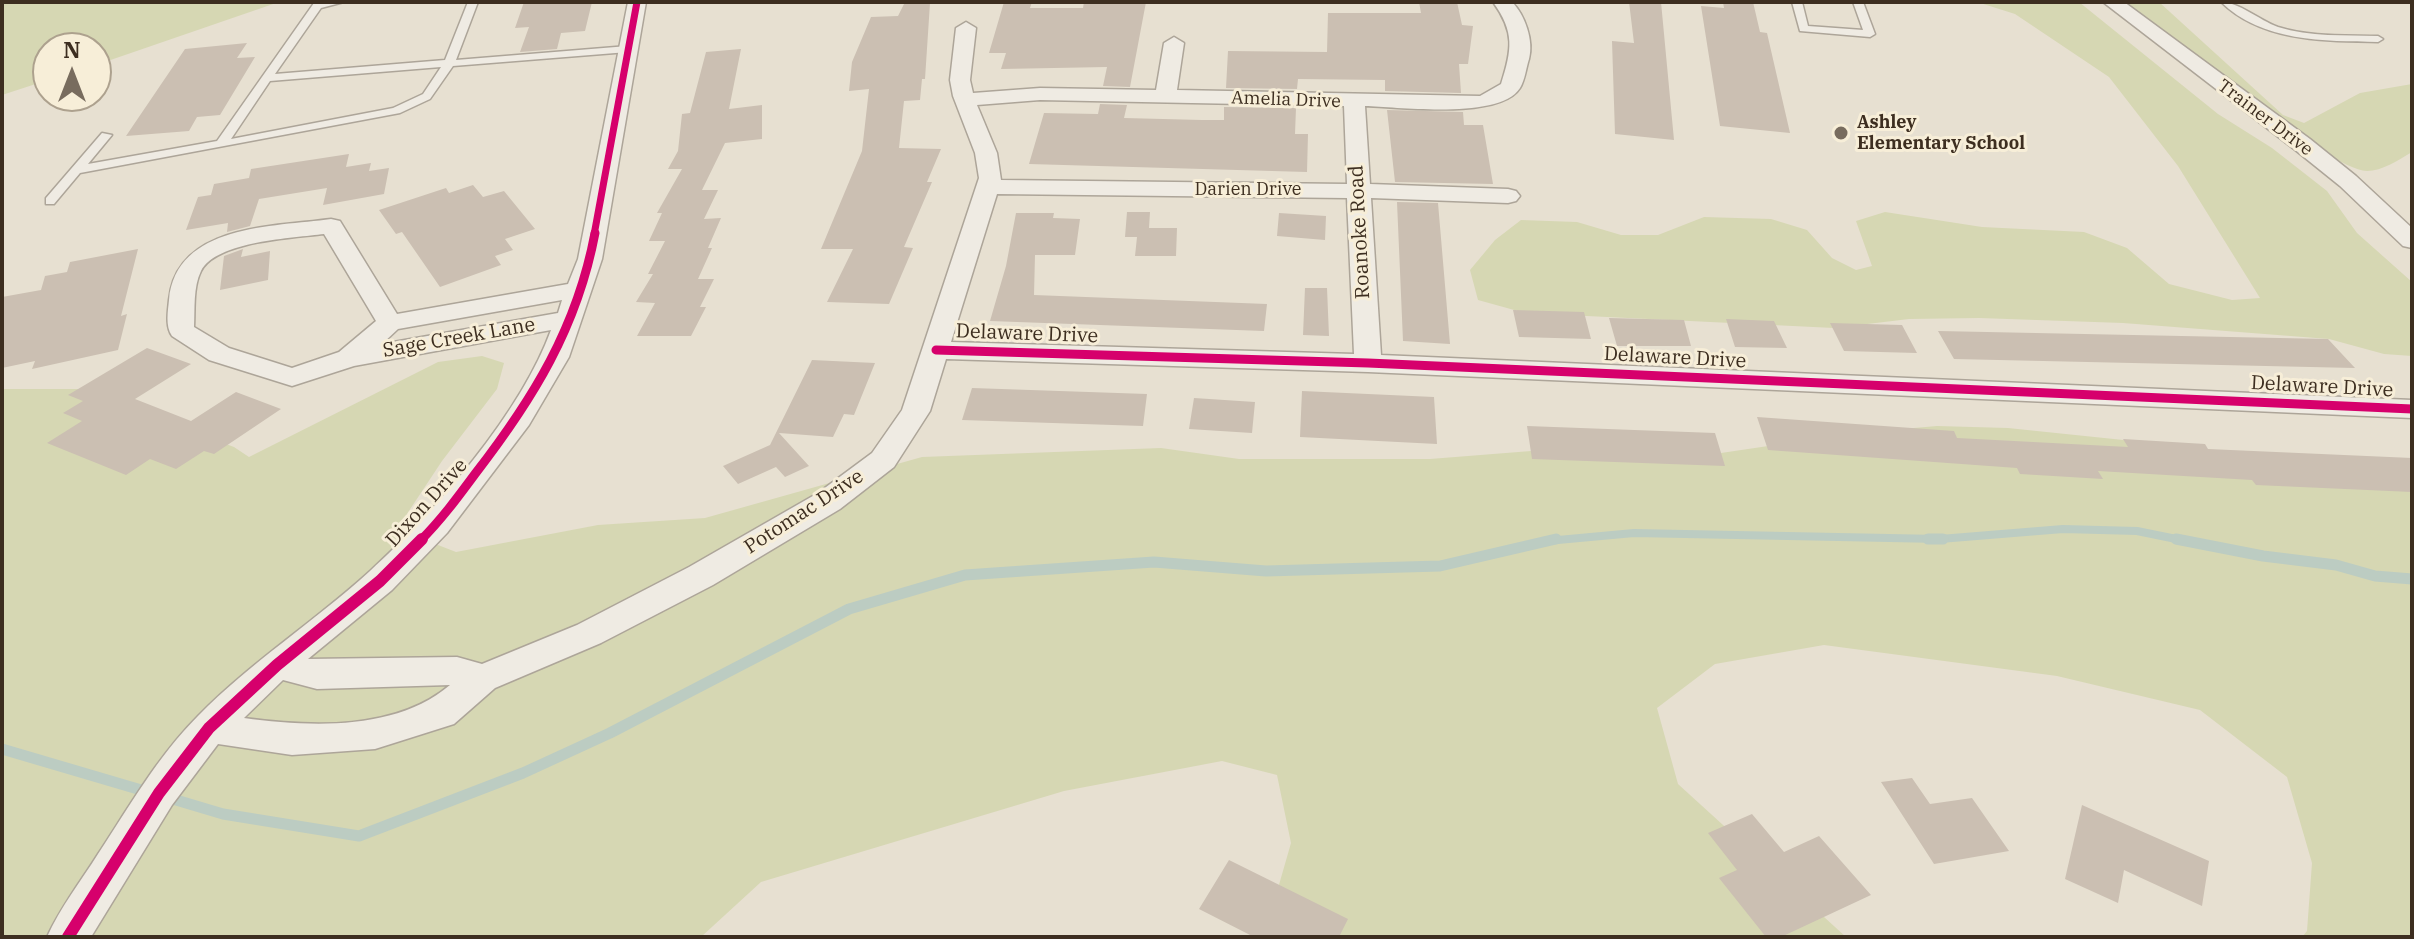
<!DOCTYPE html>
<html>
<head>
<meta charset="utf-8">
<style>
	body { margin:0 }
	#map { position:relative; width:2414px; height:939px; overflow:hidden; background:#e7e0d1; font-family:"IBM Plex Serif",serif }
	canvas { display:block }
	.frame { position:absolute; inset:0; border:4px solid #3d2e20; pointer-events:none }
	.north { position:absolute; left:32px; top:32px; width:80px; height:80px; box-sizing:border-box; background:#f7eed8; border:2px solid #ada18e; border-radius:50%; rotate:0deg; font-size:22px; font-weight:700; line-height:32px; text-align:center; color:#3d2e20 }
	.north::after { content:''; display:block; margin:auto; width:28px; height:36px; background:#786c5e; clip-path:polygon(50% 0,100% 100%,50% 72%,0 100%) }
</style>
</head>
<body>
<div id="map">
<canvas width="2414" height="939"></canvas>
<div class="frame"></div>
<div class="north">N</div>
</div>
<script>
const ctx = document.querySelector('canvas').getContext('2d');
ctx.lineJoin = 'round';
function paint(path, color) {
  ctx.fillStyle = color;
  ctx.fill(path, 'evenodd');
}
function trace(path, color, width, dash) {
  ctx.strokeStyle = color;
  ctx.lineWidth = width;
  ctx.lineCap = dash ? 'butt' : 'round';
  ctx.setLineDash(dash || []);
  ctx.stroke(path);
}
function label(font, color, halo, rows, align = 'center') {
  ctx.font = font + ' "IBM Plex Serif",serif';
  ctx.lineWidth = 6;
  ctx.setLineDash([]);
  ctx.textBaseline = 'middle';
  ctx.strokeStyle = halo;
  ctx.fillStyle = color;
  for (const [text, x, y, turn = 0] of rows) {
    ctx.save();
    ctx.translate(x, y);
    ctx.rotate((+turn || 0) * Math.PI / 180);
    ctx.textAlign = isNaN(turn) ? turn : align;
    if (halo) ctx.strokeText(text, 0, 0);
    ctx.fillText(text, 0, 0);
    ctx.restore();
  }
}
const green = new Path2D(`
	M2,2h277l-183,63v-17h-48v32l-46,15z
	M1977,2h102l139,112 54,34 55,43 30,42 55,49v74l-28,-2 -55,-15 -206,-16 -144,-5 -70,1 -75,9 -309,-15 -47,-13 -8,-30 25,-30 26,-20 56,2 44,13h37l46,-18 67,2 36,11 25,28 24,12 16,-4 -16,-45 29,-9 97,15 102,5 43,16 42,36 63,16 28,-2 -82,-132 -69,-89 -94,-63z
	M2124,2h35l124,113 21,8 56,-30 52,-9v68c-13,8 -30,19 -45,19 -39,-1 -203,-138 -243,-169z
	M482,356l22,7 -7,26 -55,72 -45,68 59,23 142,-27 107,-7 217,-61 239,-9 78,11h191l101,-8 190,2 135,-20 81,-7 71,2 173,18 231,33v458h-110l5,-6 5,-68 -25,-86 -87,-67 -143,-34 -233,-31 -109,19 -58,44 21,76 168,153h-582l27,-94 -14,-68 -55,-14 -158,30 -303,91 -60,55h-699v-548h79l153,58 15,10 189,-95z`);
const streamFar1 = new Path2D(`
	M1547,541l87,-8 306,6 123,-10 74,2 49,10`);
const stream = new Path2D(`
	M1928,539h15
	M2176,539l87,17 73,9 39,11 37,3
	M2,749l146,43
	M166,797l57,17 136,22 164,-63 87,-40 239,-124 116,-34 189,-13 112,9 174,-5 116,-27`);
const building = new Path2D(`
	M524,2h68l-7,29 -24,2 -4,16 -37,3 9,-25 -14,1z
	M905,2l25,1 -5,76h-3l-2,21 -16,1 -5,47 42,1 -14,33h5l-28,65 9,1 -24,56 -62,-2 26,-53h-32l41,-98 7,-62 -20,2 3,-29 19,-45 27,-1z
	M1004,2h28l-2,6h53l1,-6h62l-16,85 -27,-1 4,-19 -106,2 5,-16h-17z
	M1419,2h38l5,23 11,1 -5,38h-9l2,29 -76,-2v-11l-87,-1 -1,10 -71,-1 2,-37 99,1 1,-39h93z
	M1629,2h32l13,138 -59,-6 -3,-93 22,2z
	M1723,2h30l7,30 7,1 23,100 -70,-7 -19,-120 23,2z
	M247,43l-10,15 18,-1 -35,58 -23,2 -8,14 -63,5 59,-87z
	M741,49l-12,60 33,-4v34l-37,4 -23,47h16l-14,29 17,-1 -13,30h4l-14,31h16l-14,28h6l-15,29h-54l18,-33 -19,-1 17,-28h-5l17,-33h-16l13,-28h-5l25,-44h-14l10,-18 4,-37 8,-1 16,-61z
	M1100,104l27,1 -3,13 78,2h22v-13l72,1 -1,26h13l-1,38 -278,-8 15,-51 54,1z
	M1387,110l76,2 1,13h19l10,59 -98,-2z
	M349,154l-3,13 25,-4 -2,8 20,-3 -5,26 -61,11 4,-17 -68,11 -9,27 -23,6 1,-9 -42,7 12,-33 13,-2 3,-11 35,-6 2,-9z
	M473,185l10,12 21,-6 31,38 -30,10 8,11 -18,6 6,9 -61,22 -38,-55 -6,2 -17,-24 67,-22 3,5z
	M1397,202l41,1 12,141 -47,-3z
	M1127,212h23l-1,16h28l-1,28h-41l2,-19h-12z
	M1016,213h38l-1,5 27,1 -5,36h-40l-1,40 233,9 -3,27 -274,-10 16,-55z
	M1279,213l47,3 -1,24 -48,-4z
	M138,249l-17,67 6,-2 -9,36 -86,19 3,-8 -33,7v-71l39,-7 4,-14 22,-4 3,-10z
	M243,249l-2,8 29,-6 -2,29 -48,10 4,-34z
	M1305,288h22l2,48 -26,-1z
	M1513,310l71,2 7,27 -72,-2z
	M1609,318l75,2 7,26h-74z
	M1726,319l48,2 13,27 -52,-1z
	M1830,323l72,2 15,28 -73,-2z
	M1938,331l390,8 27,29 -401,-9z
	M147,348l44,16 -56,35 56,22 45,-29 45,17 -67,45 -10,-3 -28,18 -26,-10 -24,16 -79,-32 35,-22 -19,-8 20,-12 -15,-6z
	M812,360l63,3 -21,52 -10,-1 -11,23 -54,-4 30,33 -24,11 -9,-10 -38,17 -15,-18 47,-21z
	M972,388l175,6 -4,32 -181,-6z
	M1302,391l132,6 3,47 -137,-7z
	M1194,398l61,4 -3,31 -63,-4z
	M1757,417l197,14 3,7 171,9 -5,-8 82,5 3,5 204,9v34l-156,-7 -4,-5 -154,-9 5,8 -83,-5 -3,-6 -249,-18z
	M1527,426l188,7 10,33 -193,-7z
	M1912,778l18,26 42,-6 37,53 -75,13 -53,-82z
	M2082,805l127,56 -7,45 -78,-36 -6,33 -53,-24z
	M1752,814l32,38 35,-16 52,59 -90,42h-15l-47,-59 18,-8 -29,-37z
	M1229,860l119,59 -9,18h-85l-55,-28z`);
const lane = new Path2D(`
	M318,2h26l-23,6 -46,66 170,-14 23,-58h10l-22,58 172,-14 5,3 -5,3 -175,14 -23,33 -30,14 -320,60 -26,31h-8v-6l56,-65 10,2 -24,29 129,-23 97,-138zM441,67l-18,27 -30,14 -162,31 39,-58z
	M1792,2h10l6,24 55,4 -10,-28h10l12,32 -5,3 -70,-6z
	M2221,2c18,0 38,18 57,25 32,10 67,8 100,9l5,3 -5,3c-54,-1 -116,0 -157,-40z`);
const street = new Path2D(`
	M628,2h18l-44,257 -33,98 -40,68 -82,108 -55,57 -84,69 149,-2 25,7 95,-39 112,-58 129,-74 54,-40 30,-43 77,-232 -4,-25 -22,-57 -3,-16 6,-52 10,-6 10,6 -6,52 3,13 67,-5 116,2 8,-47 10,-6 10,6 -7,47 303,6 21,-12c11,-34 14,-52 -8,-82h19c13,13 22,39 17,57 -3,9 -4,21 -9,29 -20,32 -121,19 -155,18l5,78 138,5 8,2 4,5 -4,5 -8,2 -137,-5 10,157 1031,45v18l-1044,-46 -422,-13 -16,52 -36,56 -54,42 -127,76 -112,58 -106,45 -41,36 -79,25 -83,6 -74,-11 -46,61 -81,132h-44c13,-29 34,-56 51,-83 31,-47 60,-98 100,-138 53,-54 116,-94 172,-145 65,-59 151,-158 181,-241l-197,36 -62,20 -83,-26 -37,-24c-7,-10 -4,-25 -3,-36 7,-76 104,-73 162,-81l9,2 57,93 171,-30 10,-25zM1040,100l304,6 3,78 -346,-4 -4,-27 -20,-48zM997,194l350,4 7,156 -403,-12zM324,234l52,87 -37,31 -47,16 -63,-20 -35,-21c1,-18 -1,-40 7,-56 15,-30 93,-33 123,-37zM562,300l-4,13 -176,31 16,-15zM283,680l34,9 133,-4c-54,46 -139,42 -206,33z
	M2103,2h21l186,137 46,37 56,52v20l-9,-2 -63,-60 -46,-37z`);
const cyclewayFar2 = new Path2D(`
	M594,235l43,-233`);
const cyclewayFar1 = new Path2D(`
	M936,350l432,13 1044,46
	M420,541c21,-21 38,-44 55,-67 58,-75 102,-146 120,-241`);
const cycleway = new Path2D(`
	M68,937l91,-144 50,-65 68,-63 103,-84 42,-42`);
const markers = [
	[1841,133,8,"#786c5e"]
];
const farStreetnames = [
	["Amelia Drive",1286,100,2],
	["Trainer Drive",2265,118,37],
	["Darien Drive",1248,190]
];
const farPoinames = [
	["Ashley",1857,123],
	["Elementary School",1857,144]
];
const streetNames = [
	["Roanoke Road",1360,232,-93],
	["Delaware Drive",1027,334,2],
	["Sage Creek Lane",459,338,-10],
	["Delaware Drive",1675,358,3],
	["Delaware Drive",2322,387,3],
	["Dixon Drive",427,503,-48],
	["Potomac Drive",804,512,-33]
];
paint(green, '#d6d7b3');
trace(streamFar1, '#bcccc2', 8);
trace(stream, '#bcccc2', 11);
paint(building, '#cbbfb2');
trace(lane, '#ada599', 3);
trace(street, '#ada599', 3);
paint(lane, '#efebe3');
paint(street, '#efebe3');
trace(cyclewayFar2, '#d6006c', 7);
trace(cyclewayFar1, '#d6006c', 9);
trace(cycleway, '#d6006c', 12);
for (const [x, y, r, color] of markers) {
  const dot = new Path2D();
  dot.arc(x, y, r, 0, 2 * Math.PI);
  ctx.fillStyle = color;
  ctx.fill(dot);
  trace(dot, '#f7eed8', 3);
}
label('18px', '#3d2e20', '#f7eed8', farStreetnames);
label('bold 18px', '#3d2e20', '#f7eed8', farPoinames, 'left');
label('20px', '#3d2e20', '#f7eed8', streetNames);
</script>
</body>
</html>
